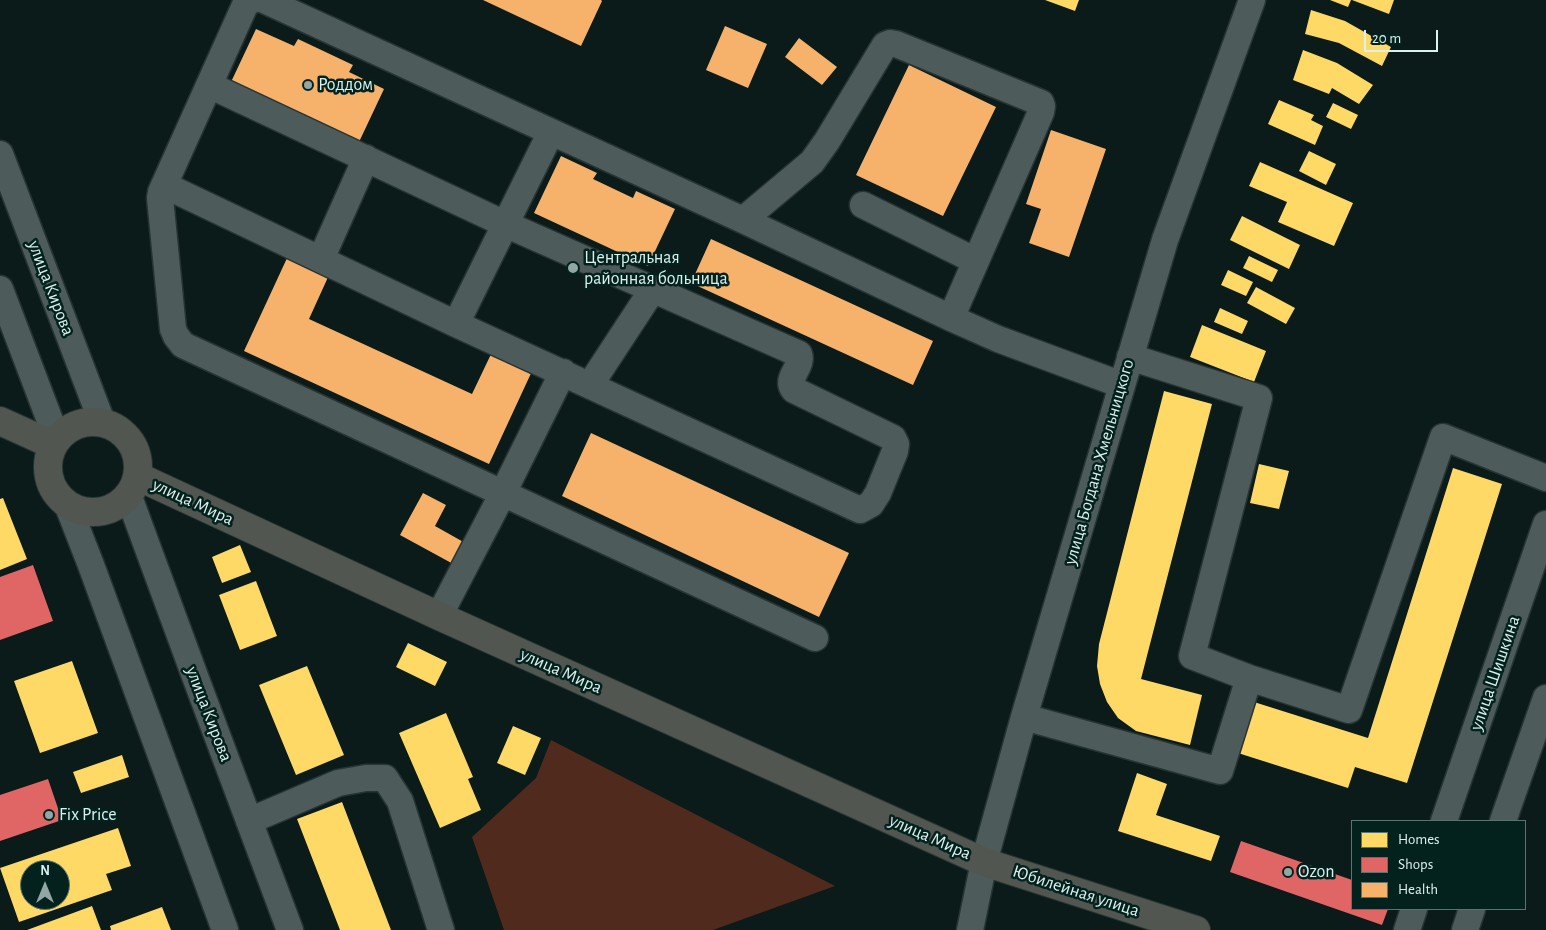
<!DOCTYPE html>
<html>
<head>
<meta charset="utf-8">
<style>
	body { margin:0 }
	#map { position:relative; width:1546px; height:930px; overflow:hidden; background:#0a1b19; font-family:"Alegreya Sans",sans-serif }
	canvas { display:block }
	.legend { position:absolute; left:1351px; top:820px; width:175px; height:90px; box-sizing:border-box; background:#03221e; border:1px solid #5a7571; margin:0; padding:6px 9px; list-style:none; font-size:15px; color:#dcf1ed }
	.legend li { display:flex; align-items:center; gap:10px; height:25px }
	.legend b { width:25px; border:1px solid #5a7571 }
	.north { position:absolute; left:20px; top:860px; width:50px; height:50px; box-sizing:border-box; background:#03221e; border:1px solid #5a7571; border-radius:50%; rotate:0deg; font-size:14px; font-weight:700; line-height:20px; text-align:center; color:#dcf1ed }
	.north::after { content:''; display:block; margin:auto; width:18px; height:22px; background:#92a6a3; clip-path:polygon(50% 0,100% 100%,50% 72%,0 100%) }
	.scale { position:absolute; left:1364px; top:30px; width:74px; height:22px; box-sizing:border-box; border:2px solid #dcf1ed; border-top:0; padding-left:6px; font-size:15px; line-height:18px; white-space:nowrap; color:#dcf1ed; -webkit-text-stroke:4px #03221e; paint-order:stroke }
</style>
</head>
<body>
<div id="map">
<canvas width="1546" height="930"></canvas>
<ul class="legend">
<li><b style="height:14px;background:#ffd966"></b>Homes</li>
<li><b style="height:14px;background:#e06666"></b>Shops</li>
<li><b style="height:14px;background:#f6b26b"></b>Health</li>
</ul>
<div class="north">N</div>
<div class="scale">20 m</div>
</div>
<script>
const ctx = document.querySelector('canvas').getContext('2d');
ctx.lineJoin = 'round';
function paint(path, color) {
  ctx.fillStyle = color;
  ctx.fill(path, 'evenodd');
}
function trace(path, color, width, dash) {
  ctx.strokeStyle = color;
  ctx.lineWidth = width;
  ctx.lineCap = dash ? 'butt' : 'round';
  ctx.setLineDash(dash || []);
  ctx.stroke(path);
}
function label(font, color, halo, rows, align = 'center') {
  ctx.font = font + ' "Alegreya Sans",sans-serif';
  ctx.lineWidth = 5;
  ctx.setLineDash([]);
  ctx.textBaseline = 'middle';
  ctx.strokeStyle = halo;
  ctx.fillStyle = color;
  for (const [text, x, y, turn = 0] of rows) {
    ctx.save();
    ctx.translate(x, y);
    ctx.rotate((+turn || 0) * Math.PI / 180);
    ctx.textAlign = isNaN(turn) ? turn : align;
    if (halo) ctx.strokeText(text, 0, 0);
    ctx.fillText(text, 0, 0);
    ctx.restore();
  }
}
const green = new Path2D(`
	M551,740l284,146 -122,44h-209l-32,-93 64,-59z`);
const homes = new Path2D(`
	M1045,0h34l-4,11z
	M1330,0h21l-3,7z
	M1352,0h42l-5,14z
	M1311,10l34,11 46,26 -9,19 -43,-23 -34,-9z
	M1303,50l34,13 36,22 -14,19 -27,-16 -3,6 -36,-14z
	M1279,100l35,15 -3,5 12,6 -8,19 -47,-21z
	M1333,103l25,12 -7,14 -25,-12z
	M1309,151l27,13 -10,21 -27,-14z
	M1260,162l93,41 -19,43 -56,-24 9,-20 -38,-16z
	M1242,216l58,29 -11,24 -59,-29z
	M1249,256l29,14 -6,12 -29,-14z
	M1228,270l25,12 -7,14 -25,-11z
	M1256,287l39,21 -9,16 -39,-21z
	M1220,308l28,13 -6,13 -28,-12z
	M1202,325l64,26 -12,31 -64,-25z
	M1164,391l48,13 -71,275 61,16 -12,50 -54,-14 -18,-13 -11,-16 -7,-18 -3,-18 2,-22z
	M1259,464l30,7 -10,38 -29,-6z
	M1453,468l49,16 -95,299 -52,-16 -7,21 -110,-35 16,-51 114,36z
	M3,498l24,61 -27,11v-71z
	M240,545l11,27 -29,11 -10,-26z
	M256,581l21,55 -37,14 -21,-55z
	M408,643l39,19 -12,24 -39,-19z
	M72,661l26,72 -58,20 -26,-72z
	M307,666l37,89 -48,20 -37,-90z
	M446,713l27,64 -5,2 13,31 -41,18 -41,-95z
	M513,726l28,12 -16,37 -28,-12z
	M122,755l7,22 -48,16 -8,-21z
	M1137,773l30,11 -11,31 64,21 -9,25 -93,-30z
	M342,802l49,128h-51l-43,-111z
	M118,828l13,38 -25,8 6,16 -93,32 -19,-54zM30,870h30v30h-30z
	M92,906l9,24h-74z
	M162,907l9,23h-60l-1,-4z`);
const shops = new Path2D(`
	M33,565l20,56 -53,19v-63z
	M48,779l14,41 -62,21v-46z
	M1241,841l111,39v29h36l-6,16 -152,-53z`);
const health = new Path2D(`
	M483,0h118l1,1 -21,45z
	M725,26l42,18 -19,44 -42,-18z
	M256,29l38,17 4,-7 55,26 -4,7 35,17 -25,53 -128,-60z
	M799,38l38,29 -15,18 -37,-28z
	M909,65l87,42 -53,109 -87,-41z
	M1051,130l55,19 -37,108 -40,-14 12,-34 -15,-5z
	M561,156l36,17 -4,6 40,19 3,-7 39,18 -27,57 -114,-53z
	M711,239l222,102 -20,44 -222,-102z
	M288,256l41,19 -20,44 163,75 21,-44 40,19 -44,95 -245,-113z
	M591,433l258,120 -30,64 -257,-121z
	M423,493l23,12 -11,21 32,18 -12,21 -55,-30z`);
const minor = new Path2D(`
	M252,0l-6,3 -85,189 -1,6 13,131 3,7 7,9 632,293
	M264,0l479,220 208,98 47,21 124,46
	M0,154l102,268
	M164,185l292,139 404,186 11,-6 7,-11 17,-42 1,-7 -3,-6 -99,-48c-10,-12 10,-23 5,-36l-294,-130 -296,-139
	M863,205l113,56
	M743,220l69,-58 15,-21 58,-96 5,-2 6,1 145,59 1,3 -1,6 -90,206
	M321,259l45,-101
	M0,289l57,150
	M456,324l95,-192
	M590,385l63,-96
	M129,497l67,182 94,251
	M68,506l23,59 134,365
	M439,616l64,-123 60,-121
	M1249,678l100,32 94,-273 103,41
	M1024,717l196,54 29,-93 -57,-22 67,-258 -129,-41
	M249,821l89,-38 28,-5h19l15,23 41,129
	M1444,821l102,-297
	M1503,821l43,-123
	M970,930l14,-68 40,-145 141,-477 87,-240
	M1407,930l7,-21
	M1465,930l7,-21`);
const major = new Path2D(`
	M0,421l53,24
	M48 467a45 45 0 1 1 90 0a45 45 0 1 1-90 0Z
	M139,477l300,139 545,246 212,68`);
const markers = [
	[308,85,5,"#92a6a3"],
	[573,268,6,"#92a6a3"],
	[49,815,5,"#92a6a3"],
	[1288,872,5,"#92a6a3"]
];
const poiNames = [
	["Роддом",318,85],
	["Центральная",584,258],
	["районная больница",584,279],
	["Fix Price",59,815],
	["Ozon",1298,872]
];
const streetNames = [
	["улица Кирова",51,288,69],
	["улица Богдана Хмельницкого",1099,462,-74],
	["улица Мира",193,502,25],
	["улица Мира",561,671,24],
	["улица Шишкина",1495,673,-71],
	["улица Кирова",209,714,69],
	["улица Мира",930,837,24],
	["Юбилейная улица",1076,891,18]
];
paint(green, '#512a1e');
paint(homes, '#ffd966');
paint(shops, '#e06666');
paint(health, '#f6b26b');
trace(minor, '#283433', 29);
trace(major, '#283433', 30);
trace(minor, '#4d5c5a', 26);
trace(major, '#515651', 28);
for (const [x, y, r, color] of markers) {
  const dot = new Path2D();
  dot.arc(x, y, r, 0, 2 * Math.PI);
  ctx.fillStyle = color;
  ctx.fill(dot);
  trace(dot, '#03221e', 2);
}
label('18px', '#dcf1ed', '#03221e', poiNames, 'left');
label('18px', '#dcf1ed', '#03221e', streetNames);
</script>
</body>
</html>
